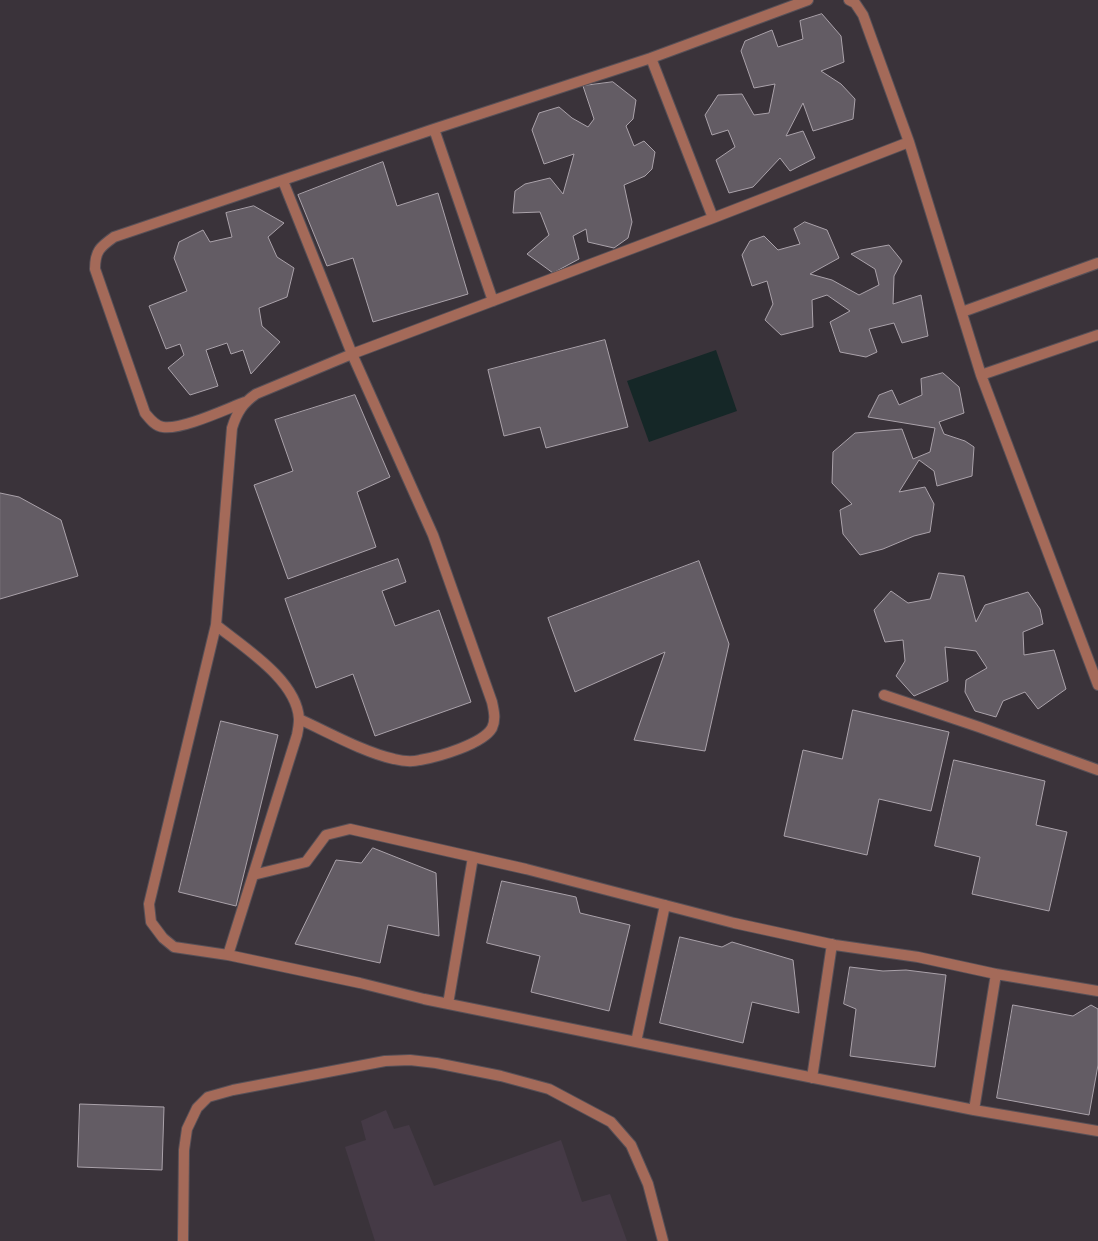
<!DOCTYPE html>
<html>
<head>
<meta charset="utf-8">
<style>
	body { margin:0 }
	canvas { display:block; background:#3a333a }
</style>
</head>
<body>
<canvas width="1098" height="1241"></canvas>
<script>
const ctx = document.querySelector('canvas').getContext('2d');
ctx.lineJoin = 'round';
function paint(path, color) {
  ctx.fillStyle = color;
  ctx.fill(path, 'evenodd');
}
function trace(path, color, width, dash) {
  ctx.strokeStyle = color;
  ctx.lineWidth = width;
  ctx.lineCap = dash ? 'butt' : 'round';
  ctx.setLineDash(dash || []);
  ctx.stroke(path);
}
const built = new Path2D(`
	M386,1110l8,19 15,-4 25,61 127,-46 21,62 28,-8 17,47h-252l-30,-94 21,-7 -5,-19z`);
const water = new Path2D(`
	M716,350l21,61 -88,31 -22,-61z`);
const building = new Path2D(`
	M822,14l19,22 3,26 -23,9 20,13 14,15 -2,20 -40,12 -10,-28 -17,33 17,-5 12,27 -25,13 -10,-13 -27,29 -24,6 -13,-33 19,-13 -7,-17 -16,5 -7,-20 13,-20 24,-1 12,21 15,-2 6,-29 -21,4 -13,-37 4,-10 27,-11 6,17 25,-8 -3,-18z
	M613,82l23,18 -3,19 -7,7 8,20 10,-5 11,11 -3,17 -7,7 -21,9 8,37 -4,16 -14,10 -26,-6 -2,-13 -13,7 6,23 -26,14 -26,-19 22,-19 -9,-23 -27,1 2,-22 10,-7 25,-6 13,16 11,-40 -30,10 -12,-34 7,-17 20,-6 13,11 16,9 6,-8 -11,-33z
	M383,162l14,44 41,-13 30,101 -95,28 -20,-64 -26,8 -29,-71z
	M254,206l30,17 -16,14 9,20 17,11 -7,29 -28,11 3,18 18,16 -29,32 -8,-24 -12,4 -4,-11 -21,7 12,36 -28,9 -22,-27 16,-13 -4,-11 -14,5 -17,-43 38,-15 -13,-33 5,-16 24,-12 7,12 22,-5 -6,-24z
	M805,222l22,8 12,28 -29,16 22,6 27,15 20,-10 -4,-16 -24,-15 10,-4 28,-5 13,16 -8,15 -1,28 28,-9 7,41 -26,7 -8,-20 -25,6 8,23 -11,5 -26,-5 -10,-30 20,-11 -23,-16 -15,5 1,27 -32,8 -16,-15 8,-16 -6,-23 -15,5 -10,-31 8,-14 14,-5 14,14 22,-6 -6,-15z
	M605,340l23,87 -82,21 -6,-21 -36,9 -16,-66z
	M943,373l16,14 5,26 -25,9 5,12 21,7 9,6 -2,29 -35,10 -3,-15 -15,-11 -20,32 26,-5 9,17 -4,28 -16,4 -31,13 -23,6 -17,-21 -3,-24 12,-6 -20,-21 1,-31 22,-19 47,-4 11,30 17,-7 5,-24 -67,-11 11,-22 13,-5 7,15 23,-10 -1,-16z
	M355,395l35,82 -33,15 19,55 -88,32 -34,-94 39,-14 -18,-51z
	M0,493l19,4 42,23 17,56 -78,23z
	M398,559l8,23 -24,9 13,35 44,-16 32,92 -96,34 -22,-62 -37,14 -31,-89z
	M699,561l30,83 -24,107 -71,-11 31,-88 -90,40 -27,-74z
	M939,573l25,3 12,46 9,-17 43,-13 12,17 3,15 -20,8 1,23 30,-5 12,39 -28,20 -13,-17 -22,9 -7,16 -21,-6 -10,-19 1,-12 21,-12 -11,-17 -31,-4 3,34 -34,15 -18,-20 9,-15 -2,-21 -18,2 -11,-32 17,-19 17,12 22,-4z
	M853,710l96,22 -18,79 -52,-12 -12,56 -83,-19 19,-86 39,9z
	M221,721l57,14 -42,171 -57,-14z
	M954,760l91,21 -9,44 31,7 -18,79 -77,-17 8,-37 -45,-11z
	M373,848l63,25 3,63 -51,-11 -8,38 -85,-19 41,-84 25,3z
	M502,881l74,16 4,16 50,12 -21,86 -78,-19 9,-36 -53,-13z
	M680,937l42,10 10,-5 61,18 6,53 -47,-11 -9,41 -83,-20z
	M850,967l33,4 23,-1 40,5 -11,92 -85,-11 6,-47 -12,-5z
	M1013,1005l60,11 18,-11 7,4v56l-9,50 -92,-17z
	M80,1104l84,3 -2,63 -84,-3z`);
const service = new Path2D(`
	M183,1241l1,-91 3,-21 10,-21 11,-11 25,-7 152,-29 25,-1 26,3 65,13 48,13 62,33 20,23 17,39 15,57`);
const minor = new Path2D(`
	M849,0l6,3 8,12 46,127 72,233 117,310
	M651,58l62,160
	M434,129l59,172
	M909,142l-196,76 -361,136 -96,40c-13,9 -19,18 -24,34l-16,197 -67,279 2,18 12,16 11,9 54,8 132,28 64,16 365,74 185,37 124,21
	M283,181l69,173 81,181 59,167c2,9 4,18 0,26 -9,16 -54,29 -72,32 -8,2 -18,1 -26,-1 -31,-7 -66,-27 -95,-40
	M962,312l136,-49
	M981,375l117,-40
	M245,402c-19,7 -63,28 -82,25 -8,-1 -13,-8 -18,-14l-50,-144c0,-18 5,-22 19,-32l320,-108 217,-71 157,-58
	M216,625c27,22 81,55 83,94 0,5 -1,11 -2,16l-69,220
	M884,695l95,32 119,43
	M253,875l53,-13 20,-27 24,-6 176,40 208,54 101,22 83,12 78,17 102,17
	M448,1004l25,-147
	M636,1042l29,-137
	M812,1078l20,-134
	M974,1110l22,-136`);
paint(built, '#453a46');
paint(water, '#152727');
paint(building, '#635c64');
trace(building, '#aaa2aa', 1);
trace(service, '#575057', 12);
trace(minor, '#575057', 12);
trace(service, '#a46a59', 10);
trace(minor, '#a46a59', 10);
</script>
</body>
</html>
